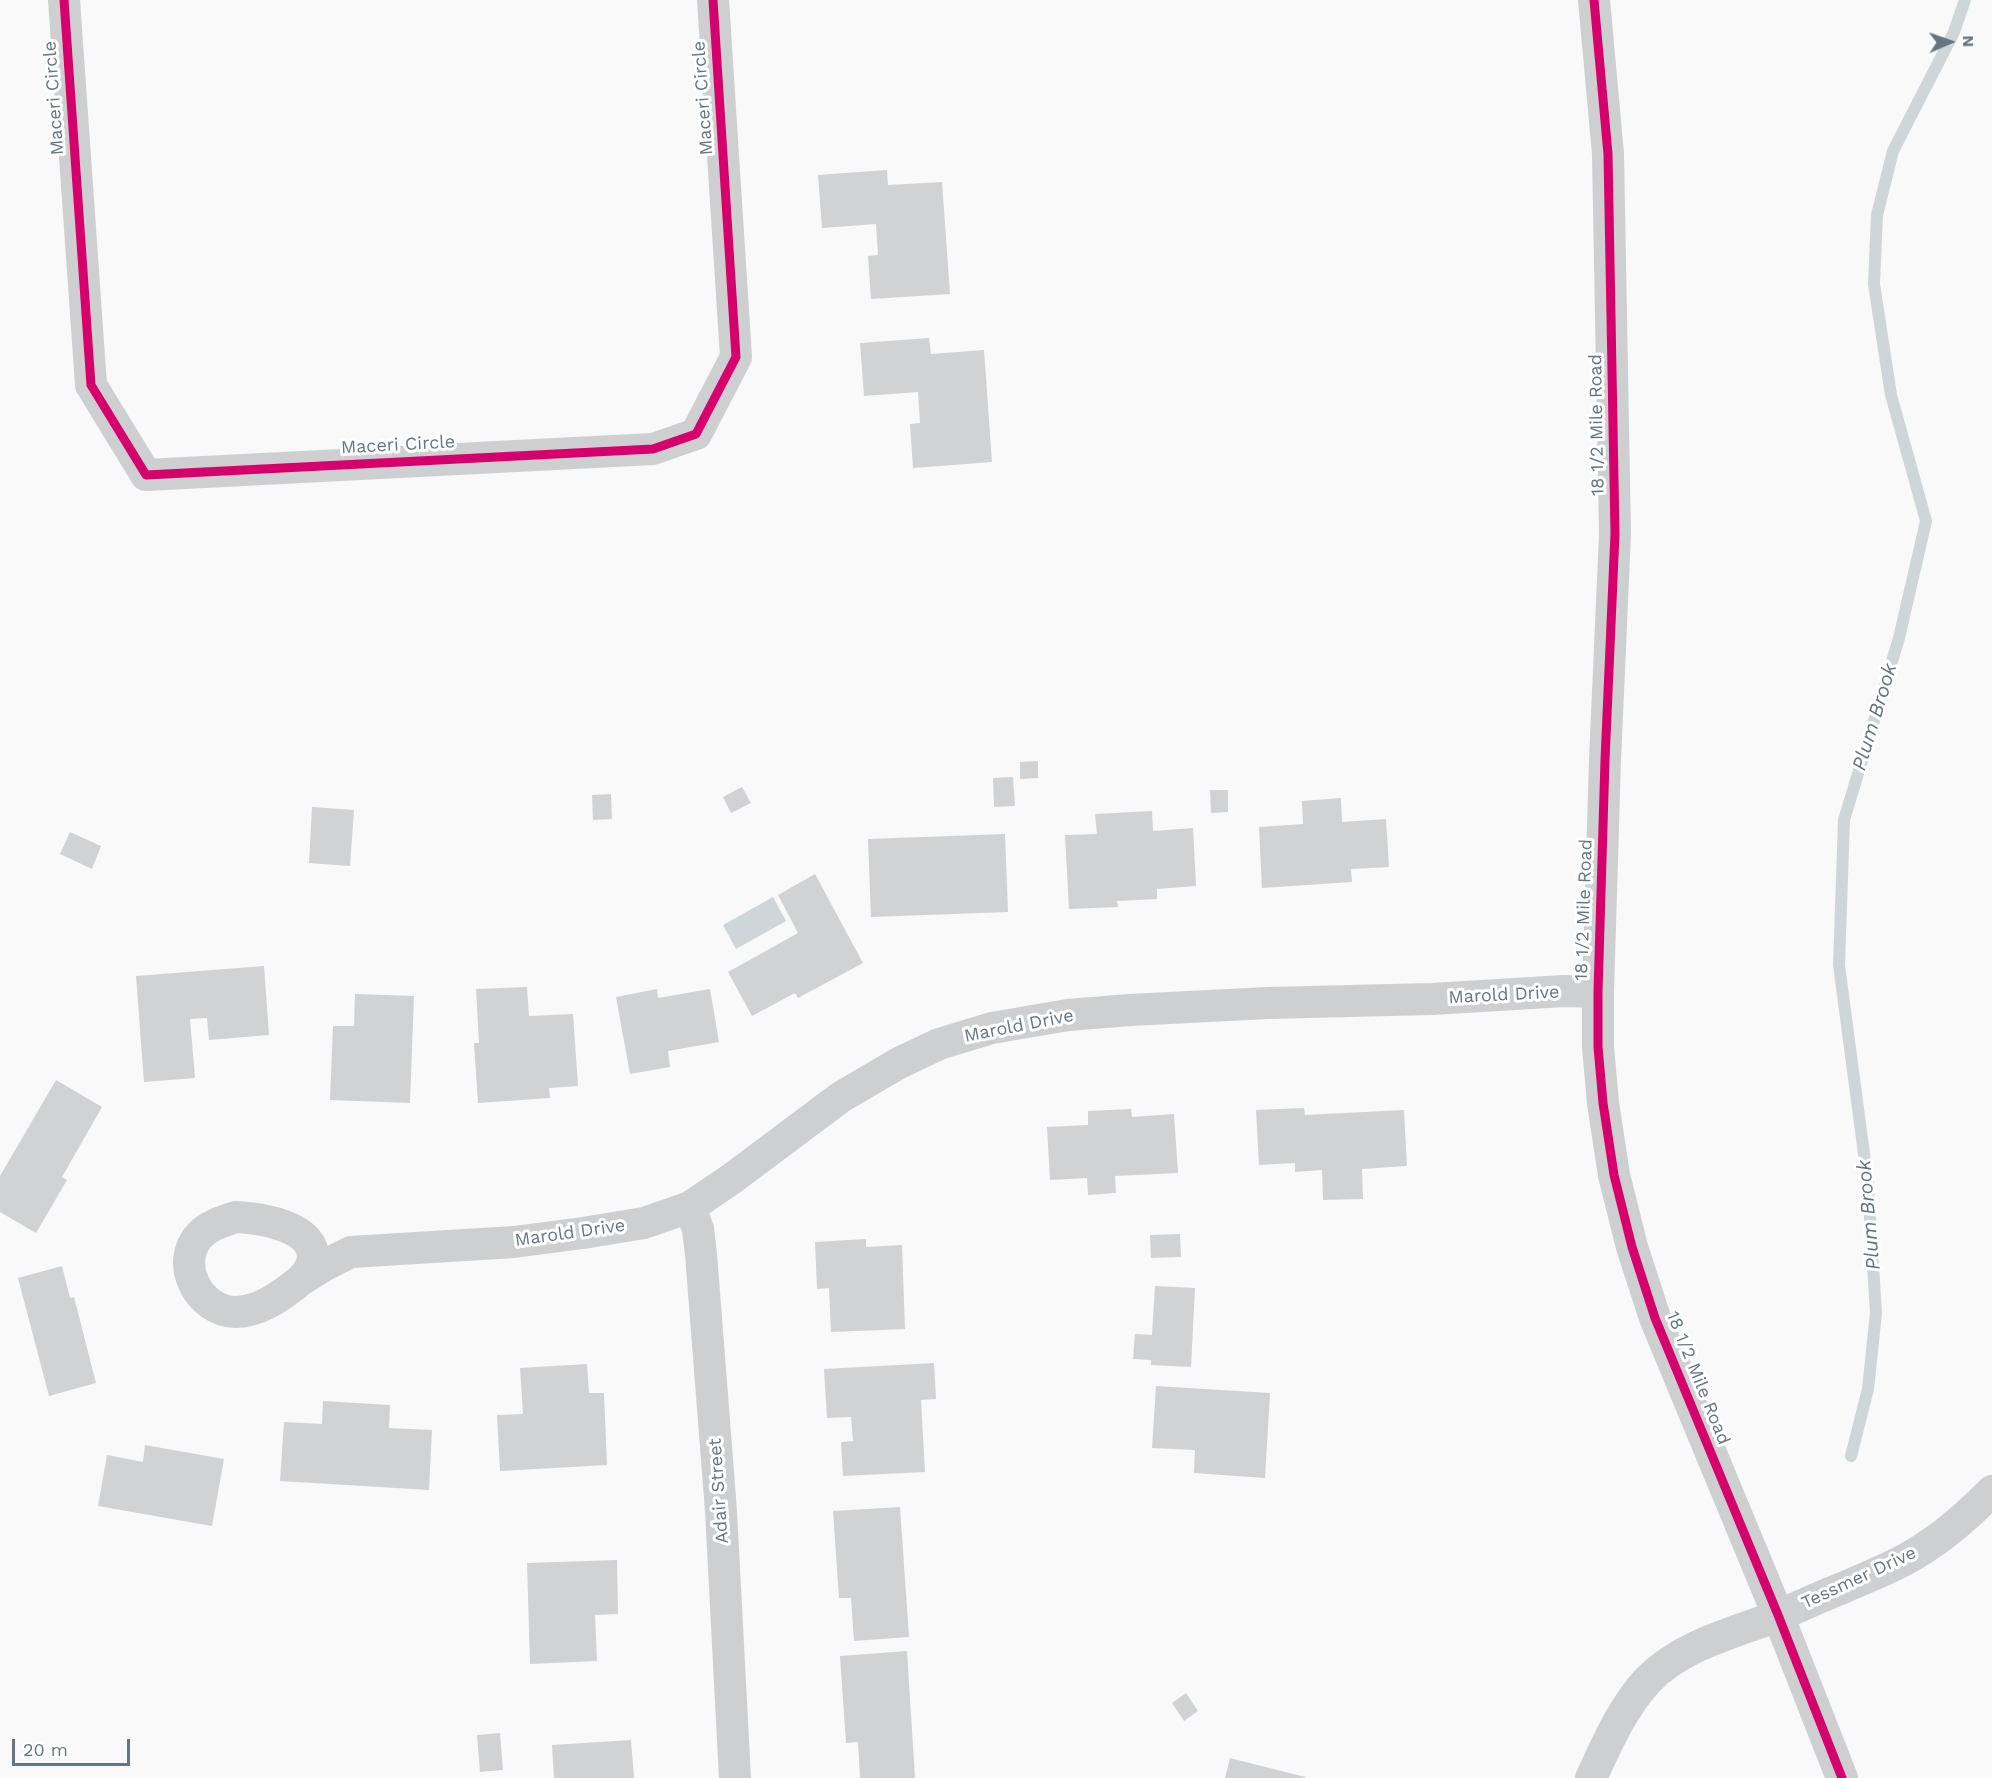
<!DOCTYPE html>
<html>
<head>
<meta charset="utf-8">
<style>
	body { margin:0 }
	#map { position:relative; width:1992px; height:1778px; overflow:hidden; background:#f9f9f9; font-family:"Work Sans",sans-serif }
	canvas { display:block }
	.north { position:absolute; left:1920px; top:12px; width:60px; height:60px; -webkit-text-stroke:4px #fff; paint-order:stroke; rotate:88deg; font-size:16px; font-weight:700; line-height:24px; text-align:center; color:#657683 }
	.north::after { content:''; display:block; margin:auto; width:21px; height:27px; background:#657683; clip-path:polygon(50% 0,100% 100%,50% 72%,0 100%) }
	.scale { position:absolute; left:12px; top:1739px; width:118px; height:27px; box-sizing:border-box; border:3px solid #657683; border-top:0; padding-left:8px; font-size:18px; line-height:21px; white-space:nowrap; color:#657683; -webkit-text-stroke:4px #fff; paint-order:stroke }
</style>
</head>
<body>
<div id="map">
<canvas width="1992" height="1778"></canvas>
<div class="north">N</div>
<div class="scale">20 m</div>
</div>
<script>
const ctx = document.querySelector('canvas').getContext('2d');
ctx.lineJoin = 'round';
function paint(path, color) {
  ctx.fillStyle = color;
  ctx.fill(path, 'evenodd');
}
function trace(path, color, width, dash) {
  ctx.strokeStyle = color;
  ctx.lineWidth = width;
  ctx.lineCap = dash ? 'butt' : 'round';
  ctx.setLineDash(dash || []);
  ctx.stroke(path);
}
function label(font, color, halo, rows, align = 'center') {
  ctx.font = font + ' "Work Sans",sans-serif';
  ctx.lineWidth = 6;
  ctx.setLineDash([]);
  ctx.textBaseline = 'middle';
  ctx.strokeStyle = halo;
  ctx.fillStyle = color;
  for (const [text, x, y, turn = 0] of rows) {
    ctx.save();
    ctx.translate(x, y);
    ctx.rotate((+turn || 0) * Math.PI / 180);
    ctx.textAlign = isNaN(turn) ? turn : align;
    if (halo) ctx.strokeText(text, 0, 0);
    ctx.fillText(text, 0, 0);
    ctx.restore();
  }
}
const water = new Path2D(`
	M773,897l13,24 -50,28 -13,-24z`);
const stream = new Path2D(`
	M1851,1456l17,-67 8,-76 -8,-129 -29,-219 5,-145 55,-182 27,-117 -35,-126 -17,-111 3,-69 16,-64 61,-119 11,-32`);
const building = new Path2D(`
	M887,170l1,15 54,-3 8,112 -79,5 -3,-43 10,-1 -2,-31 -54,4 -4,-53z
	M929,338l2,16 53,-4 8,112 -79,6 -3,-44 10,-1 -2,-31 -54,4 -4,-53z
	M1038,761v17l-18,1v-17z
	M1013,777l2,29 -21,1 -1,-29z
	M742,787l9,16 -20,10 -8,-16z
	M1210,790h18v22l-17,1z
	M611,794l1,25 -19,1 -1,-25z
	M1341,798l1,24 44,-3 3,48 -38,2 1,13 -90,6 -3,-61 44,-3 -1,-23z
	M312,807l42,3 -4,56 -41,-3z
	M1152,811l1,20 40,-3 3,58 -39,3v10l-40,2 1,6 -49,2 -4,-74 32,-1 -2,-20z
	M70,832l31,14 -9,23 -32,-15z
	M1005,834l3,78 -137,5 -3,-78z
	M815,874l48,89 -65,35 -3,-5 -43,23 -24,-44 70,-39 -20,-38z
	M264,966l5,69 -60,5 -2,-22 -17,1 5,59 -51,4 -8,-106z
	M527,987l2,29 44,-2 5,72 -29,2 1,10 -72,5 -4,-60h5l-3,-54z
	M657,989l1,9 52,-9 9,53 -51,9 2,16 -40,7 -14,-77z
	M355,994l59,2 -4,107 -80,-3 3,-74h21z
	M56,1080l46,27 -40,70 5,3 -31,53 -36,-21v-36z
	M1304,1108l1,7 99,-5 3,56 -45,3 1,30 -40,1 -1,-30 -27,2v-9l-36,2 -3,-55z
	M1131,1109l1,8 42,-3 4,59 -63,3 1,17 -28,2 -1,-17 -37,2 -3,-53 41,-2v-14z
	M1180,1234l1,23 -30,1 -1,-23z
	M866,1239v8l36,-2 3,84 -74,3 -2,-44 -12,1 -2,-47z
	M62,1266l8,32 4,-1 22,86 -47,13 -31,-118z
	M1155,1286l40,2 -4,79 -40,-2v-5l-18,-1 2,-25 17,1z
	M934,1363l2,36 -15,1 4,72 -82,4 -2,-34 12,-1 -2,-24 -24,1 -3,-49z
	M587,1364l2,29h15l3,72 -107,6 -3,-56 26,-1 -3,-46z
	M1156,1386l114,7 -5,85 -71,-5 1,-23 -43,-2z
	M323,1401l67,4 -1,23 43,2 -3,60 -149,-9 4,-59 38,2z
	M145,1445l79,14 -12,67 -114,-20 9,-51 36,7z
	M900,1507l9,130 -55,4 -3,-43h-12l-6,-87z
	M617,1560l1,54 -23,1 2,46 -67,3 -3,-101z
	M907,1651l8,127h-55l-2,-36 -12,1 -6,-87z
	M1186,1693l12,18 -14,10 -12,-18z
	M500,1733l3,37 -23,2 -3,-37z
	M631,1740l3,38h-80l-2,-33z
	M1230,1758l75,19v1h-80z`);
const minor = new Path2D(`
	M64,0l27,385 55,90 507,-26 43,-15 40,-77 -23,-357
	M1594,0l14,154 7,380 -10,226 -7,232v55l5,56 11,72 18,72 23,71 123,297 64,163
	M690,1207l8,22 3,25 20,257 14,267
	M236,1217c24,1 85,10 76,46 -3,8 -9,16 -16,21 -18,14 -38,28 -61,28 -37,-1 -61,-50 -35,-77 9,-10 24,-14 36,-18z
	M301,1280l24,-15 26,-13 163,-10 69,-9 61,-10 46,-16 40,-27 111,-83 58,-34 40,-19 53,-16 76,-13 62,-5 138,-7 164,-4 132,-8 34,1
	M1591,1778c16,-34 31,-70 57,-98 34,-35 85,-47 130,-64 22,-10 44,-20 67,-29 29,-13 59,-24 85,-43 23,-15 43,-34 62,-53`);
const cycleway = new Path2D(`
	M64,0l27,385 55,90 507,-26 43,-15 40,-77 -23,-357
	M1594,0l14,154 7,380 -10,226 -7,232v55l5,56 11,72 18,72 23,71 123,297 64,163`);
const streetNames = [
	["Maceri Circle",54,98,-94],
	["Maceri Circle",703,98,-94],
	["18 1/2 Mile Road",1597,425,-91],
	["Maceri Circle",398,445,-3],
	["18 1/2 Mile Road",1584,910,-88],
	["Marold Drive",1504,995,-3],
	["Marold Drive",1019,1026,-11],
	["Marold Drive",570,1233,-8],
	["18 1/2 Mile Road",1698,1378,68],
	["Adair Street",719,1491,-94],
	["Tessmer Drive",1859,1578,-25]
];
const waterNames = [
	["Plum Brook",1875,717,-73],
	["Plum Brook",1869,1215,-95]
];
paint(water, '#ced6d9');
trace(stream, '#ced6d9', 12);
paint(building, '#d0d2d3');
trace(minor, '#cecfd0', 32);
trace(cycleway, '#d6006c', 9);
label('18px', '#657683', '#fff', streetNames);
label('italic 20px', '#60757c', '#fff', waterNames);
</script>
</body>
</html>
